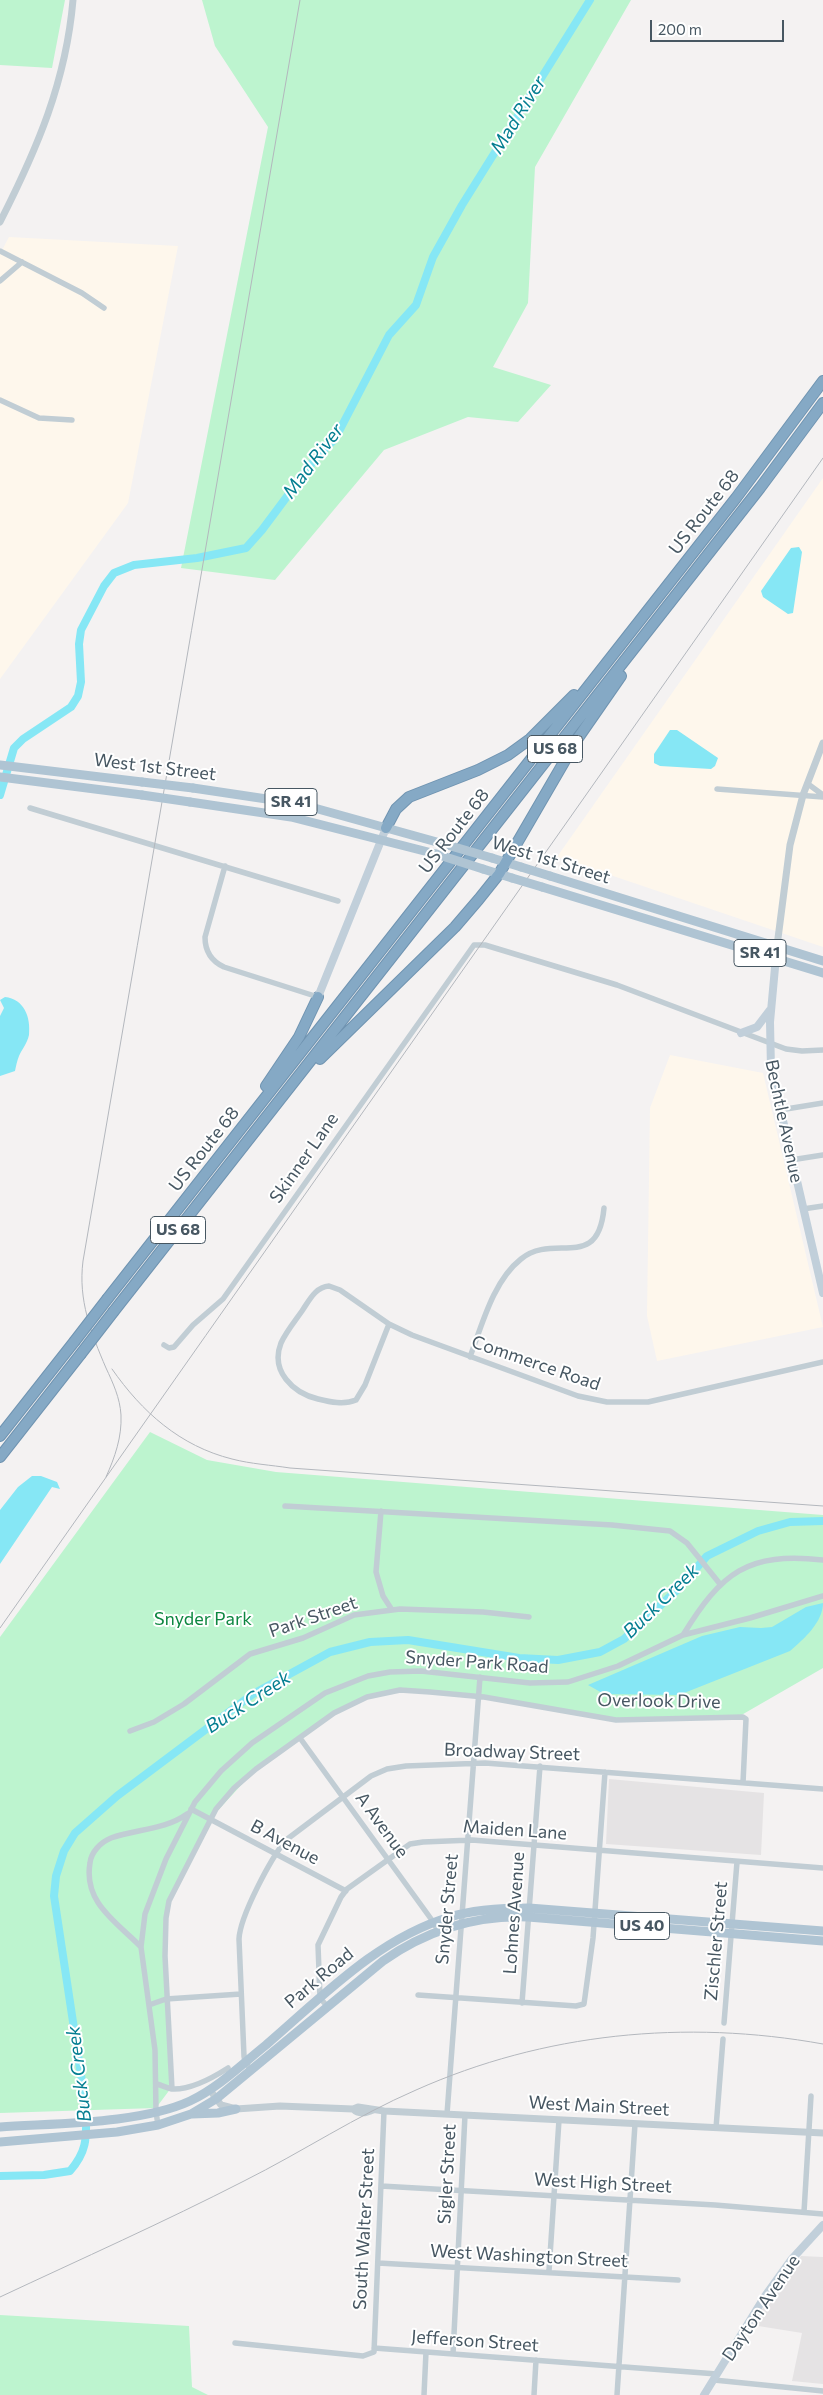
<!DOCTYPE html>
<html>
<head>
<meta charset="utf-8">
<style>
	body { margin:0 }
	#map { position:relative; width:823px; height:2395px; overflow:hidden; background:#f4f2f2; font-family:Commissioner,sans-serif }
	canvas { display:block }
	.scale { position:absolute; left:650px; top:20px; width:134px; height:22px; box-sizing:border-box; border:2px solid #475762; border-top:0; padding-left:6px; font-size:15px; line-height:18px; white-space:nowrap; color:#475762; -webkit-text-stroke:4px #fff; paint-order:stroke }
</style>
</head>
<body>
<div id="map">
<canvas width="823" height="2395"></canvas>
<div class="scale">200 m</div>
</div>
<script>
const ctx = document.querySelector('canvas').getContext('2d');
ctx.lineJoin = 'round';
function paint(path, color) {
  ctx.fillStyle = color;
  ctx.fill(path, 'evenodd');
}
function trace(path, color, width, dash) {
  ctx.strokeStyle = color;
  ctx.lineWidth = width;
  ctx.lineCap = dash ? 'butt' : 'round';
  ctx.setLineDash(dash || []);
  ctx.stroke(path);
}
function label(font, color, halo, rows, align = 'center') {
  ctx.font = font + ' Commissioner,sans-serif';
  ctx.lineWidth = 4;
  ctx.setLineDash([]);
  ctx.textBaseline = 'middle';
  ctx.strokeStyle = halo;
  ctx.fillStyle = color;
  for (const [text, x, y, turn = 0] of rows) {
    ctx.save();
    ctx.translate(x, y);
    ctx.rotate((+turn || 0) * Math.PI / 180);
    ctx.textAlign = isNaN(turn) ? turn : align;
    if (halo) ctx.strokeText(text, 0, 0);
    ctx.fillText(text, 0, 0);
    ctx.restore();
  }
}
const commercial = new Path2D(`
	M9,237l169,9 -50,257 -128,176v-425z
	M823,478v469l-266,-90z
	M670,1055l93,18 60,254 -166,34 -10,-45 3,-208z`);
const education = new Path2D(`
	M609,1779l155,14 -3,62 -155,-11z
	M801,2256l22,1v127l-31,-3 10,-48 -50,-8 16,-26z`);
const green = new Path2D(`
	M0,0h65l-13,68 -52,-3z
	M202,0h429l-96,167 -7,136 -35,64 58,18 -33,37 -50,-5 -84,33 -109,130 -94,-12 87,-441 -53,-81z
	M150,1432l57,28 69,12 547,43v153l-85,49 -122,3 -137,-24 -89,-5 -36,10 -98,68 -46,50 -41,82 -4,56 6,131 -15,20 -156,5v-476z
	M0,2315l189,11 3,61 16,8h-208z`);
const water = new Path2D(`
	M799,547l3,5 -9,61 -5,1 -25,-17 -2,-6 30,-43z
	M670,730h7l41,28 -3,8 -4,3 -51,-3 -6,-3v-9z
	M5,997c19,2 26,20 24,38 -2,9 -7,14 -10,21 -2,5 -3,10 -4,15l-15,5v-60l4,-8 -4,-8z
	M32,1476h9l16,6 3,7 -8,-2 -52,77v-54l18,-23z
	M823,1603c0,19 -19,36 -33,48l-111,44 -75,-1 -16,-9 114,-49 38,-9 21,1 11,-1 34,-20z`);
const river = new Path2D(`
	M0,795l14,-47 9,-9 48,-32 7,-11 3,-14 -2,-38 2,-14 23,-44 10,-13 20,-8 63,-7 49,-10 16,-18 53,-71 20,-20 54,-104 27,-30 17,-48 29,-52 128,-205
	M0,2176l44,-1 26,-4c19,-22 16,-36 16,-63l-32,-212 2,-20 8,-25 11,-18 42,-37 136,-102 77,-42 40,-10 38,-2 111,18 39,2 42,-8 24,-13 53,-49 30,-34 51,-25 32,-9 33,-1`);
const minor = new Path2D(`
	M0,251l82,42 22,15
	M0,281l22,-19
	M0,400l39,18 33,2
	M808,784l15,11
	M717,789l106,8
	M30,808l308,93
	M225,866l-20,71c0,14 6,24 19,30l94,30
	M780,1110l43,-7
	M791,1160l32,-5
	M803,1209l20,-3
	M389,1324l-24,61 -9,15c-12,5 -26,2 -38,-1 -25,-6 -48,-28 -37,-56 5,-11 14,-22 21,-32 7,-10 13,-24 27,-25l11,4 49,34 23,11 166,61 29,6h41l175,-40
	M164,1345l5,3 5,-1 19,-22 30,-26 251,-354h11l132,40 169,64 16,2 21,-1
	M470,1357c12,-32 23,-76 51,-98 33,-27 77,14 83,-51
	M285,1506l327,19 58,6 17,12 33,41
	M381,1511l-5,61 7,24 9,14
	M683,1635c39,-63 64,-83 140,-75
	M130,1731l24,-9 30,-18 66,-50 53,-16 51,-23 46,-6 83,3 46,5
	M300,1738l134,185 4,9
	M191,1809l155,82
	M141,1947c-23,-24 -58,-44 -51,-84 1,-11 11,-21 21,-25 25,-9 54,-8 76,-24
	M418,1995l158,11 8,-2 9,-66 12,-166
	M522,2003l18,-237
	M149,2005l17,-6 75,-5
	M327,2006l-7,-8 -2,-53 23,-48 6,-8 63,-45 13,-2 49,-2 351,28
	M724,2023l13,-161
	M251,2070l-6,-8 -1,-6 -5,-117c1,-23 32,-81 47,-99l85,-64 16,-7 19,-3 79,-3 338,26
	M157,2084c4,1 10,4 15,5 18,1 42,-12 56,-21
	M172,2089l-7,-133 1,-38 3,-17 47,-92 18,-21 22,-19 78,-56 33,-16 33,-7 30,2 54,5 132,23 127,-3 3,2 -3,64
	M447,2114l33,-437
	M158,2125l-2,-13 -1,-62 -14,-103 4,-33 21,-55 29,-57 26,-31 31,-28 73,-50 43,-17 22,-4 31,-1 109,12 38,-1 50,-16 65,-31 67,-17 73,-22
	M716,2128l7,-89
	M381,2186l334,19 108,9
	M804,2212l7,-116
	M378,2263l300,17
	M549,2271l10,-151
	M235,2343l128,13 11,-4 10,-241
	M374,2348l343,26
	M453,2354l12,-239
	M714,2380l109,11
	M424,2395l2,-43
	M534,2395l2,-35
	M617,2395l18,-271`);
const tertiary = new Path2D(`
	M0,222c37,-73 66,-140 73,-222
	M777,946l13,-101 13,-50 20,-52
	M210,2090l11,15 15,4 44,-3 73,3 5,-2 26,4 439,22
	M353,2109c6,6 13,4 20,1`);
const secondary = new Path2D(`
	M777,946l-7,76 1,47 52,224
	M318,997l68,-169
	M741,1033l16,-6 13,-17
	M704,2395l61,-99 26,-36 32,-35`);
const primary = new Path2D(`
	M0,765l142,17
	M0,777l142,18
	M193,788l107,16 144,40
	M190,802l101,15 145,37
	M492,858l29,9
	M483,869l29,9
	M550,876l273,85
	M542,887l281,86
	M192,2114l26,-1 18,-4
	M0,2127c56,-4 140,-3 190,-26 29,-14 51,-36 76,-56 56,-48 112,-107 184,-128 25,-8 53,-9 79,-9l294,23
	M0,2142l117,-10 41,-7 33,-11 25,-15 167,-138c43,-30 93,-46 145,-44l295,24`);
const motorway = new Path2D(`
	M386,828l10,-19 13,-12 69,-27 30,-15 22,-16 44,-44
	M320,1059l135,-132 24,-28 20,-25 79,-136 43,-62
	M266,1086l33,-49 19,-40
	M108,1298l628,-800 87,-117
	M114,1311l646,-823 63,-85
	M0,1436l74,-94
	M0,1457l80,-102`);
const rail = new Path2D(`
	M112,1369c30,43 68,77 120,90 19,5 39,6 58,9l533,38
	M106,1477c9,-20 16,-40 15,-62 -1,-17 -8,-32 -15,-47 -15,-35 -28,-68 -23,-107l217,-1261
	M0,1628l823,-1170
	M0,2297c81,-38 164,-75 244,-116 58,-29 112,-65 172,-91 128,-57 269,-71 407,-46`);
const primaryBridge = new Path2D(`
	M142,782l51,6
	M142,795l48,7
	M444,844l48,14
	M436,854l47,15
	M521,867l29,9
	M512,878l30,9`);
const motorwayBridge = new Path2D(`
	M74,1342l34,-44
	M80,1355l34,-44`);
const shields = [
	[555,749,55],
	[291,802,52],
	[760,953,52],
	[178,1230,55],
	[642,1926,55]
];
const shieldNames = [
	["US 68",555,749],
	["SR 41",291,802],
	["SR 41",760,953],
	["US 68",178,1230],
	["US 40",642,1926]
];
const streetNames = [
	["US Route 68",704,512,-52],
	["West 1st Street",155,767,7],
	["US Route 68",454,831,-52],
	["West 1st Street",551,860,17],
	["Bechtle Avenue",784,1121,78],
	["US Route 68",204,1149,-52],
	["Skinner Lane",304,1158,-55],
	["Commerce Road",536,1363,19],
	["Park Street",313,1617,-19],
	["Snyder Park Road",477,1662,4],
	["Overlook Drive",659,1701,1],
	["Broadway Street",512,1752,2],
	["A Avenue",382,1825,54],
	["Maiden Lane",515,1830,4],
	["B Avenue",285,1842,28],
	["Snyder Street",447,1909,-85],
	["Lohnes Avenue",514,1913,-86],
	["Zischler Street",716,1941,-85],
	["Park Road",319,1978,-40],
	["West Main Street",599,2106,3],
	["Sigler Street",447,2174,-87],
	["West High Street",603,2183,3],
	["South Walter Street",364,2229,-87],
	["West Washington Street",529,2256,3],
	["Dayton Avenue",761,2308,-56],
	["Jefferson Street",475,2341,4]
];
const parkNames = [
	["Snyder Park",203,1619]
];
const waterNames = [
	["Mad River",518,115,-58],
	["Mad River",313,461,-53],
	["Buck Creek",661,1601,-44],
	["Buck Creek",248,1702,-33],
	["Buck Creek",79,2074,-97]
];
paint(commercial, '#fef7ec');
paint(education, '#e5e3e4');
paint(green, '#bdf4cf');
paint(water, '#86e7f5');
trace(river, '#86e7f5', 8);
trace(motorway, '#7094b1', 12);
trace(minor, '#c1cdd4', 5.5);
trace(tertiary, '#c1cdd4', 7);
trace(secondary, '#c1cfda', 8);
trace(primary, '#afc4d3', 9);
trace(motorway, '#85a9c5', 10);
trace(rail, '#b3b7bd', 1);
trace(motorwayBridge, '#7094b1', 12, []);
trace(primaryBridge, '#afc4d3', 9);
trace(motorwayBridge, '#85a9c5', 10);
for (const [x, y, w] of shields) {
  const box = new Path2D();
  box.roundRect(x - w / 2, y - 13.5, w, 27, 4);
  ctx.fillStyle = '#fff';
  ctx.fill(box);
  trace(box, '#475762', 1);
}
label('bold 16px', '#475762', null, shieldNames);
label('18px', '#475762', '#fff', streetNames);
label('18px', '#0e8741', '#fff', parkNames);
label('italic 19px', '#047e91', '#fff', waterNames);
</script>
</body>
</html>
